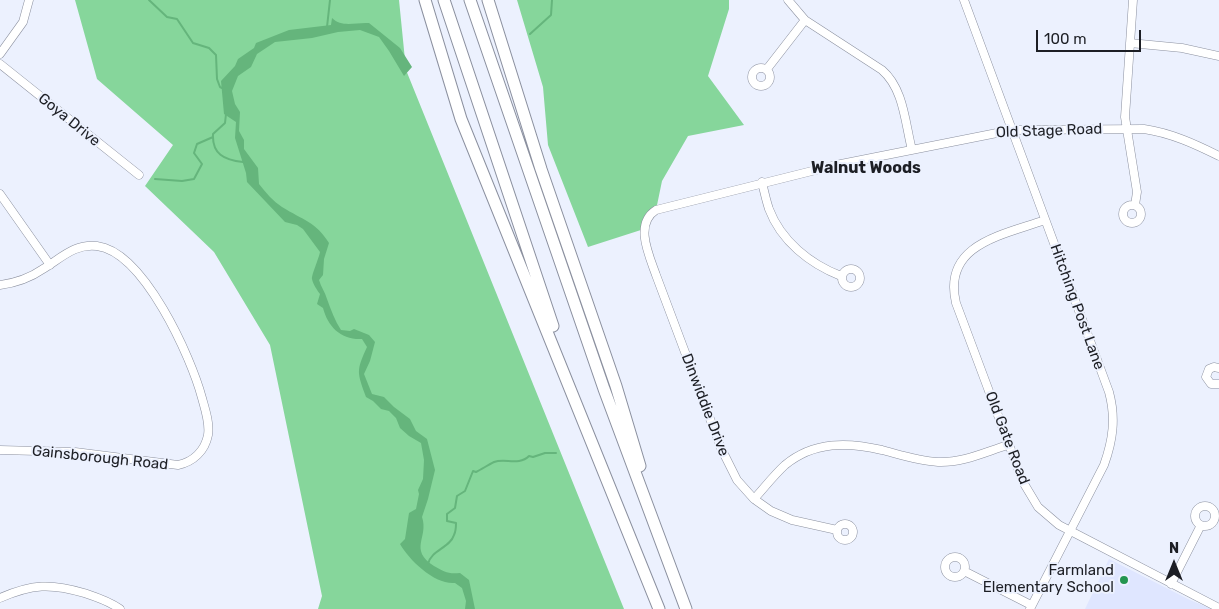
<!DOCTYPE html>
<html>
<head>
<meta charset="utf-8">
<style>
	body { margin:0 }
	#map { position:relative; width:1219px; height:609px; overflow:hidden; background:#ecf1fe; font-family:Rubik,sans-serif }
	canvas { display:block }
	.north { position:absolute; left:1149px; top:539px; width:50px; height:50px; -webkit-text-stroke:4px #ecf1fe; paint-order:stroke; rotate:0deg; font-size:14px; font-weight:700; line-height:20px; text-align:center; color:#1d1f25 }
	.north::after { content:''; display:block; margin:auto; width:18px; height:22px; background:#1d1f25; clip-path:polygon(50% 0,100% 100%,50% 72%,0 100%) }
	.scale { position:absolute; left:1036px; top:30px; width:105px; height:22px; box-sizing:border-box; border:2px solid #1d1f25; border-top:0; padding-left:6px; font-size:15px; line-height:18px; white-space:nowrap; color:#1d1f25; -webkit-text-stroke:4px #ecf1fe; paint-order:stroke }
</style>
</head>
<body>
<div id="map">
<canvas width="1219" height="609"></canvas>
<div class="north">N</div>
<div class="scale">100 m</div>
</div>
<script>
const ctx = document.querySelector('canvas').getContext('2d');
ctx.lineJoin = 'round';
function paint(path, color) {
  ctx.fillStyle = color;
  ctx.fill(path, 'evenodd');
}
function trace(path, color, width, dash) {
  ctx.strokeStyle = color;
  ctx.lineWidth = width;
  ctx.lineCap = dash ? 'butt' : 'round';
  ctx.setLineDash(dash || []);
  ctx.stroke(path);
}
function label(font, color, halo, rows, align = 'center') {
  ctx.font = font + ' Rubik,sans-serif';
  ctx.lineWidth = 4;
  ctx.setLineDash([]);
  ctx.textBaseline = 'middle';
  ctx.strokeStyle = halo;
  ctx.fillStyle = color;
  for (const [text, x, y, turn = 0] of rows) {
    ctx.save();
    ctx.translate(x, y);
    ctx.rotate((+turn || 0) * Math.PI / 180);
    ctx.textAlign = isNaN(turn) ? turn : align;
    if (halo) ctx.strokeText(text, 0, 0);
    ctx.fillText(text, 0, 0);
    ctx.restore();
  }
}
const built = new Path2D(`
	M1109,559l81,41 22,9h-127z`);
const forest = new Path2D(`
	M75,0h324l7,70 218,539h-306l4,-13 -52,-251 -56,-93 -69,-66 28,-41 -76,-66z
	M517,0h212v9l-21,67 36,49 -56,11 -26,45 -6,29 -12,19 -56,18 -40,-102 -5,-58z`);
const water = new Path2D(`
	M332,18c10,10 24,4 37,5l31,25 12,19 -8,9 -15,-25 -10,-14 -19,-7 -22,2 -26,6 -37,4 -18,12 -6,13 -13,9 -6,15 3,13 5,8 -1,19 5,9v9l14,19 1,16c7,9 14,17 23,23 21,13 34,15 47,36l-5,16 -1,16 -4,5c2,7 6,12 8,19 4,11 8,22 14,31l9,1 4,-2 15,6 6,7 -5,19 -6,13 8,20 12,3 10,10 16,12 6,12 11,8 8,31 -7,29 -6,18c7,21 -14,32 12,49 11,6 13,8 26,7l9,7 6,29h-10l1,-8 -4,-13 -7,-5c-20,2 -46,-23 -55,-39l5,-5 4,-26 7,-4 3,-15 -1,-4 5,-11 1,-19 -3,-17 -12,-7 -9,-8 -4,-10 -7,-7 -8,-2 -8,-8 -7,-4c-9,-25 -10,-26 1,-50l-5,-8c-21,1 -34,-12 -39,-31l-6,-4 3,-10c-3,-4 -7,-10 -8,-15 -1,-3 7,-21 8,-27l-17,-23 -6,-4 -12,-3 -38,-40 -1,-9 -11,-35 1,-16 -12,-8 -3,-33 14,-15 3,-7 16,-11 2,-5 33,-13 42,-5z`);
const stream = new Path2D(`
	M149,0l18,17 10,2 16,24 16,5 7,7 1,24 3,8 2,1
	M327,27l3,-27
	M530,34l21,-19 1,-15
	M226,114l-1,9 -12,11c-1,20 11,26 30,28
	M155,179l27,2 12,-2 8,-15 -8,-11 3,-9 16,-7
	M428,564c3,-14 22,-16 26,-29 2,-4 2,-9 2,-12l-9,-2v-7l8,-6 2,-12 8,-5 8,-20 3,1c6,-3 12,-7 18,-10 11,-4 25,4 35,-6l4,1 12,-4h11`);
const minor = new Path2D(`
	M788,0l17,20 77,50c22,19 23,53 30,80
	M964,0l145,392c7,26 4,48 -5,73l-74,144
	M1133,0l-8,117 12,75 -2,13
	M1130,43l52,5 37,8
	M0,54l23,-32 6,-22
	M0,64l139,111
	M752 77a9 9 0 1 1 18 0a9 9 0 1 1-18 0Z
	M767,69l38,-49
	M762,182c2,9 4,18 7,27 12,32 41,55 72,67
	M0,194l50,71
	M1123 214a9 9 0 1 1 18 0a9 9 0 1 1-18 0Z
	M1045,220c-42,15 -103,24 -89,83l67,179 15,25 21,18 160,83
	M842 278a9 9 0 1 1 18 0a9 9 0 1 1-18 0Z
	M0,285c15,-2 30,-7 43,-16 17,-10 32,-26 54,-23 47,6 94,111 105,152 3,11 8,25 6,37 -3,16 -15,27 -30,30l-103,-13 -75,-2
	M1219,368l-5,-1 -5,2 -3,8 5,7h8
	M754,499c10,-11 20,-24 31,-34 29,-24 63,-23 97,-15 19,5 37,11 56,12 25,1 47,-10 70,-17
	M1195 516a10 10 0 1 1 20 0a10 10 0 1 1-20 0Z
	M837 532a8 8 0 1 1 16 0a8 8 0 1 1-16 0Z
	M837,530l-45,-10 -21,-9 -17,-12 -17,-19 -16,-32 -65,-173c-7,-20 -22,-51 0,-65l180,-45 176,-35 132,-1c27,4 51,15 75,27
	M945 567a10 10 0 1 1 20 0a10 10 0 1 1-20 0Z
	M964,571l67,34
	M1171,584l30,-59
	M0,598c32,-14 51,-15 84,-5 12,4 25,8 36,16`);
const highway = new Path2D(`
	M425,0l36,119 198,490
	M444,0l109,326
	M470,0l134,389 82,220
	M488,0l53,169 75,217 24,80`);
const markers = [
	[1124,580,5,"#239550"]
];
const streetNames = [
	["Goya Drive",69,120,39],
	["Old Stage Road",1049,131,-2],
	["Hitching Post Lane",1077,307,70],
	["Dinwiddie Drive",705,405,69],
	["Old Gate Road",1007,438,69],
	["Gainsborough Road",100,458,6]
];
const poiNames = [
	["Farmland",1114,571],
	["Elementary School",1114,588]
];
const neighbourhoodNames = [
	["Walnut Woods",866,168]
];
paint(built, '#dfe6ff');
paint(forest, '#86d69b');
paint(water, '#65b57c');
trace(stream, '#65b57c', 2);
trace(minor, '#8b909f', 9);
trace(highway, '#8b909f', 13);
trace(minor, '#fff', 8);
trace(highway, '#fff', 11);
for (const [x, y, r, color] of markers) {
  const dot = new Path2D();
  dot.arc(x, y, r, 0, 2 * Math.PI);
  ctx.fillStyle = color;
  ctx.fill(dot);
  trace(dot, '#ecf1fe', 2);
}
label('15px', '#1d1f25', '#ecf1fe', streetNames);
label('15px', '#1d1f25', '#ecf1fe', poiNames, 'right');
label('bold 16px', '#1d1f25', '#ecf1fe', neighbourhoodNames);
</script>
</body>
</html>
